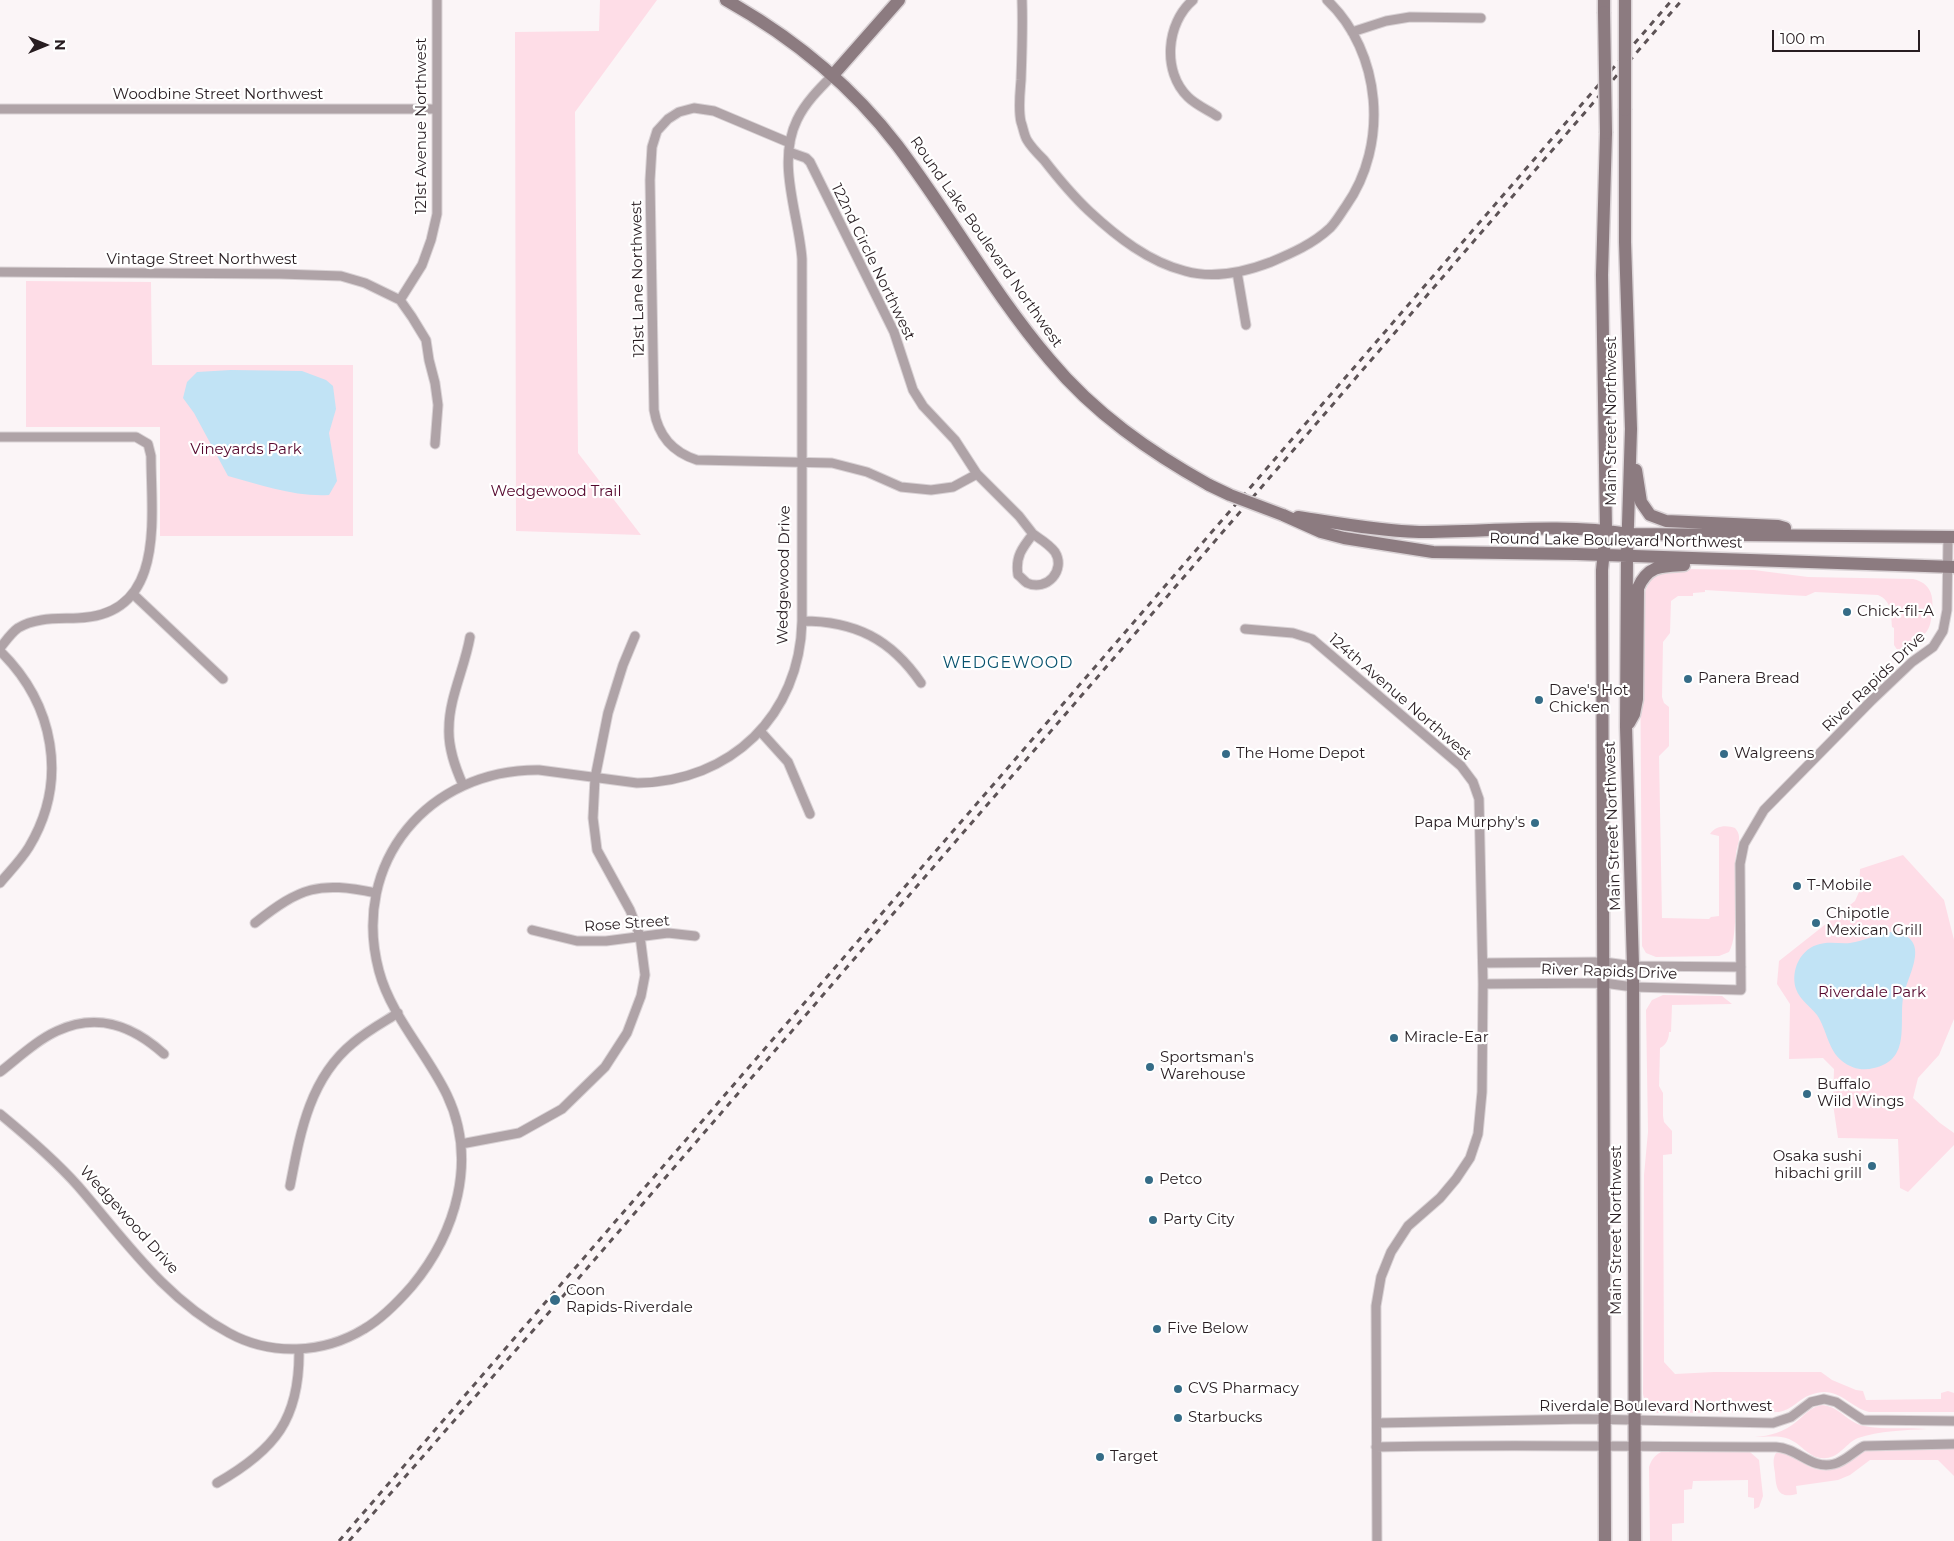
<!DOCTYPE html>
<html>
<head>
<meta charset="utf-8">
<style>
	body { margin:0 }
	#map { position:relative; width:1954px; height:1541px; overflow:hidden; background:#fbf5f7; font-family:Montserrat,sans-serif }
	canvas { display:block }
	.north { position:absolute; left:20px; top:20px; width:50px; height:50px; -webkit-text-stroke:4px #fff; paint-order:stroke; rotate:90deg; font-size:14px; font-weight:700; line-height:20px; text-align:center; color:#281d21 }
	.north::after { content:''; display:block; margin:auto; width:18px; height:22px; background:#281d21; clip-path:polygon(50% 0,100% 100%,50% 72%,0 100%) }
	.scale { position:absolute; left:1772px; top:30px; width:148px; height:22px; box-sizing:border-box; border:2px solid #281d21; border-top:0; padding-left:6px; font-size:15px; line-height:18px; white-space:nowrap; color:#281d21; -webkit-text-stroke:4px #fff; paint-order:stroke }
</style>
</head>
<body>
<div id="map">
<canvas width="1954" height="1541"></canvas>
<div class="north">N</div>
<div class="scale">100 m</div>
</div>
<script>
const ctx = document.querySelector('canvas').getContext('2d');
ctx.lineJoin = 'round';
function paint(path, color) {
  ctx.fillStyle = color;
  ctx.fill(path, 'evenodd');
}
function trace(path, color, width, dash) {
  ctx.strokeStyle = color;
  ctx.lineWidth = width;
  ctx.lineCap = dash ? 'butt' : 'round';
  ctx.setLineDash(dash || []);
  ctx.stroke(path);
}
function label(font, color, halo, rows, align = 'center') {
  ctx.font = font + ' Montserrat,sans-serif';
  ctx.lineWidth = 4.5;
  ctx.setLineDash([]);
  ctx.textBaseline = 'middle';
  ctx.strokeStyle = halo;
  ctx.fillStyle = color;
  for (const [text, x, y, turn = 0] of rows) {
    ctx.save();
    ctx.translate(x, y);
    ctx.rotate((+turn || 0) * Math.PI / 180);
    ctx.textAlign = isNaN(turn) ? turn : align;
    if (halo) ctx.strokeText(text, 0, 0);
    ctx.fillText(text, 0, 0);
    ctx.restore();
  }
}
const green = new Path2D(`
	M600,0h57l-82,112 3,341 63,82 -125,-4 -1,-499 84,-1z
	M26,281l125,1 1,83h201v171h-193v-109h-134z
	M1685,569l69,1 54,7 105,2c18,4 21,17 19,33 -1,7 -1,13 -5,19 -7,10 -20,15 -29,20l-4,-6v-17l-2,-1c-1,-13 0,-26 -14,-32l-63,-3 -9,4 -101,-6v2l-12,1v3h-15l-7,5 -1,32 -7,9 -1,55 2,6 5,4v39l-10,10 3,162 47,1 2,-2 8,-1v-80l-9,-2c6,-9 17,-9 25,-6 8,9 2,16 1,26 -3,25 4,80 -7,98l-10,4 -63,1 -10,-4 -4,-7 -2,-316c2,-21 1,-39 15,-56z
	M1903,855l41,45 10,40v79l-15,36 -21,23 -5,20 27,25 14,10v12l-46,47 -8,-4 -2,-49 -60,-1 -5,-34 1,-35 -11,-11 -34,1 1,-55 -13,-20 2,-23 76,-60 4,-9 1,-23z
	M1663,995l59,1 10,8 -60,1 -1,27h-2c0,7 -3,13 -9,16l-1,38 4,7v23l1,6 8,9v23l-9,1 1,207 11,12 39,-2h107l11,8 24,10 7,1 3,9 75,-1v-6l7,-2 6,2v19h-85c-22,-6 -31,-28 -59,-17 -11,4 -18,15 -31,17l-121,1c-9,-3 -13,-9 -15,-19l1,-219 4,-43 -2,-122 6,-10z
	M1822,1405c19,2 24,17 42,21 20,4 43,1 63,3 -20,1 -49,2 -69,9 -12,5 -18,19 -32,20 -16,2 -23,-13 -37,-19 -10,-4 -23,-2 -34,-2 14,-1 29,-5 41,-15 9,-7 14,-15 26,-17z
	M1880,1449h74v27l-16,-16h-68l-20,15 -12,5 -42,6 1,8c-19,5 -21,-5 -22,-21 -1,-7 -3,-14 1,-20 15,-4 28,16 46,17 21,2 26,-14 42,-19 5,-2 11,-1 16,-2z
	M1743,1451l7,1 9,8 4,36 -4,11 -5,2v-11l-6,-1v-17l-55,1 -1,8 -8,1v33l-12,1v17h-22l-1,-74c2,-7 6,-12 12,-15z`);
const water = new Path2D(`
	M231,370l71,1 24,9 7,6 3,23 -7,24 8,48 -8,14c-34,2 -68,-10 -101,-19l-34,-63 -11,-15 4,-16 10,-10z
	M1890,932c45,4 17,43 13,66 -4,26 8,62 -29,70 -11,3 -22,1 -32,-7 -14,-11 -15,-31 -25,-46 -7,-9 -17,-15 -21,-26 -6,-19 5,-41 24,-45 10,-3 20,0 30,-1 14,-2 27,-9 40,-11z`);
const street = new Path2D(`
	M1022,0c1,27 0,53 -1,80 -1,13 -3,29 0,42 2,5 3,13 6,18 4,7 11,14 17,20 14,18 29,36 45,51 28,26 60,51 96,60 28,8 60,1 86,-9 21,-9 42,-18 59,-34 6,-6 11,-15 16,-22 43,-61 36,-154 -19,-206
	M1193,0c-27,23 -31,72 -5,97 8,8 20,13 29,19
	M1352,32l34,-11 24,-4 71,1
	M0,109h436
	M790,143l-76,-32 -20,-3 -15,4 -11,7 -11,12 -5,16 -2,33 4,230c4,25 18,42 43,50l135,3 35,9 34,15 30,3 22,-3 24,-13
	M789,152l17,6 4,4 84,170 19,58 10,16 32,34 22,34 42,42 14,18
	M0,272l280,2 61,2 24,7 35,17
	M1237,272l9,53
	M0,437h136l12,7 3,12c0,61 16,159 -73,162 -20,1 -42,-1 -60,10 -7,5 -13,14 -18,20
	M435,444l3,-39 -3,-22 -6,-23 -3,-20 -14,-23 -12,-17 22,-35 9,-25 6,-26v-214
	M1033,534c7,5 16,10 22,18 11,18 -8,40 -28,31 -3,-2 -6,-6 -9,-8 -3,-18 4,-27 15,-41z
	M133,594l90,85
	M802,621c53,0 89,18 119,62
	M1245,629l48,4 19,6 149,127 12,16 6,17 4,185 -1,108 -4,42 -8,24 -14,21 -16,19 -32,28 -17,26 -10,25 -5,29 1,235
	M0,651c54,53 69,129 29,196 -8,13 -19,24 -29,36
	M760,731l28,31 22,52
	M463,785c-8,-18 -15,-37 -14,-57 0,-30 16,-61 21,-91
	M255,923c46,-36 63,-42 121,-30
	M532,930l45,11h29l62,-8 27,3
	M1483,963l121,-1 29,4 108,1
	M1483,984l121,-1 29,4 108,3 -1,-126 4,-20 20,-34 107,-109 41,-39 21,-15 10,-16 4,-21 1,-74
	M0,1072c18,-14 37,-32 57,-41 41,-19 76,-5 107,23
	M0,1114c28,23 54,45 78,72 46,53 87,113 151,147 42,23 94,21 135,-4 19,-11 34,-27 48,-43 44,-53 66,-126 35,-191 -20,-42 -56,-79 -68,-124 -29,-109 50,-202 160,-201l98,13c94,-1 163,-68 165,-162v-362c-3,-44 -26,-96 -5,-139 8,-17 22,-31 36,-45
	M461,1144l58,-11 43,-24 43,-42 22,-34 14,-37 4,-21 -5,-39 -10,-26 -33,-60 -4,-32 2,-40 13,-65 15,-48 12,-29
	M290,1186c10,-52 19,-107 63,-143 14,-12 29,-20 45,-30
	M1377,1423l209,-4 187,4 18,-6 20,-15 13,-3 12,3 27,18 91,1
	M1376,1447c133,-3 267,0 400,0 22,1 35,23 58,17 12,-3 20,-13 30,-18l90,-2
	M217,1483c58,-33 83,-64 82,-133`);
const secondary = new Path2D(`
	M726,0c66,37 125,85 171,145 53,70 96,148 153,215 44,53 100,92 159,125
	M1604,0v12
	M833,75l66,-75
	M1625,110v132l6,187 -4,127 -1,171 7,239 2,575
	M1636,470l5,32 9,13 16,6 112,5 7,2
	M1283,515l38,17 23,6 89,14 143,2 378,13
	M1298,517c40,6 81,14 121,15 70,0 140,-9 210,2l325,3
	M1629,723l5,-9 3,-15 1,-111c10,-23 24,-22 46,-23
	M1605,1541l-3,-971 4,-40 -4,-255 4,-142`);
const rail = new Path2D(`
	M339,1541l1333,-1541
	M349,1541l209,-239 1124,-1302`);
const secondaryBridge = new Path2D(`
	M1604,12l2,121
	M1625,110v-110
	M1209,485l21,10 53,20`);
const markers = [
	[1847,612,5,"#356c87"],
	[1688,679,5,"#356c87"],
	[1539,700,5,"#356c87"],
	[1226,754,5,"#356c87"],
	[1724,754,5,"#356c87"],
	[1535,823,5,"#356c87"],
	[1797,886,5,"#356c87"],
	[1816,923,5,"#356c87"],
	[1394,1038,5,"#356c87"],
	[1150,1067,5,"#356c87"],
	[1807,1094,5,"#356c87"],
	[1872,1166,5,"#356c87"],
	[1149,1180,5,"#356c87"],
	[1153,1220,5,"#356c87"],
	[555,1300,6,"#356c87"],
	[1157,1329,5,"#356c87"],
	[1178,1389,5,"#356c87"],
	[1178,1418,5,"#356c87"],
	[1100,1457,5,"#356c87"]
];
const streetNames = [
	["Woodbine Street Northwest",218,95],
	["121st Avenue Northwest",422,126,-90],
	["Round Lake Boulevard Northwest",986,242,55],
	["Vintage Street Northwest",202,260],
	["122nd Circle Northwest",873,262,64],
	["121st Lane Northwest",638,279,-91],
	["Main Street Northwest",1612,421,-90],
	["Round Lake Boulevard Northwest",1616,541,1],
	["Wedgewood Drive",784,575,-89],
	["River Rapids Drive",1874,682,-44],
	["124th Avenue Northwest",1400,697,41],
	["Main Street Northwest",1613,826,-92],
	["Rose Street",627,924,-4],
	["River Rapids Drive",1609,972,2],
	["Wedgewood Drive",129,1220,48],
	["Main Street Northwest",1617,1230,-90],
	["Riverdale Boulevard Northwest",1656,1407]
];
const parkNames = [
	["Vineyards Park",246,450],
	["Wedgewood Trail",556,492],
	["Riverdale Park",1872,993]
];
const poiNames = [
	["Chick-fil-A",1857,612],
	["Panera Bread",1698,679],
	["Dave's Hot",1549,691],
	["Chicken",1549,708],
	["The Home Depot",1236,754],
	["Walgreens",1734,754],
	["Papa Murphy's",1525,823,"right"],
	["T-Mobile",1807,886],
	["Chipotle",1826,914],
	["Mexican Grill",1826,931],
	["Miracle-Ear",1404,1038],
	["Sportsman's",1160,1058],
	["Warehouse",1160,1075],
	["Buffalo",1817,1085],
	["Wild Wings",1817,1102],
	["Osaka sushi",1862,1157,"right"],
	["hibachi grill",1862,1174,"right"],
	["Petco",1159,1180],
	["Party City",1163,1220],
	["Coon",566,1291],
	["Rapids-Riverdale",566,1308],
	["Five Below",1167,1329],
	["CVS Pharmacy",1188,1389],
	["Starbucks",1188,1418],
	["Target",1110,1457]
];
const neighbourhoodNames = [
	["WEDGEWOOD",1008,663]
];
paint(green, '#fedde7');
paint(water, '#c1e3f5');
trace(street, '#d9d2d5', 11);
trace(secondary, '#d9d2d5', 15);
trace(street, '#afa3a7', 9);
trace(secondary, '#8c7b80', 12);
trace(rail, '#5d5356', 3, [6, 6]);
trace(secondaryBridge, '#d9d2d5', 15, []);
trace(secondaryBridge, '#8c7b80', 12);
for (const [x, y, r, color] of markers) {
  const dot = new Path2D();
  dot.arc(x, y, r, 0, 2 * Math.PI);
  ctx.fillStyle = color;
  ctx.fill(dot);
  trace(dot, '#fff', 2);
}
label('15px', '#281d21', '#fff', streetNames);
label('15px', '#55072d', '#fff', parkNames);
label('15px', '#281d21', '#fff', poiNames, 'left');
ctx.letterSpacing = '1px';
label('16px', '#08526e', '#fff', neighbourhoodNames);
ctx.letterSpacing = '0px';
</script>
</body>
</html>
